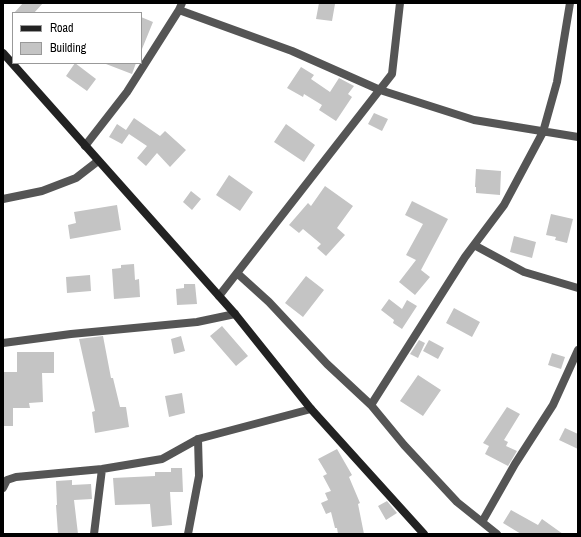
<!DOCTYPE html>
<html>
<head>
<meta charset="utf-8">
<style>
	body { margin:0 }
	#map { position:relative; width:581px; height:537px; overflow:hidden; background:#fff; font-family:"Archivo Narrow",sans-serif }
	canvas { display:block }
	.frame { position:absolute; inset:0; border:4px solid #000; pointer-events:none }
	.legend { position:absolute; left:12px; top:12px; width:130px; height:52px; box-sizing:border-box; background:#fff; border:1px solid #999; margin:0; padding:5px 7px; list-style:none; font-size:12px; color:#000 }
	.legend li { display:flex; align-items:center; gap:8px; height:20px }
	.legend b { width:20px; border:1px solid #999 }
</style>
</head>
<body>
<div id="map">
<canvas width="581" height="537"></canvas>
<div class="frame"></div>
<ul class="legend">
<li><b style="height:5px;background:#222"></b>Road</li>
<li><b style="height:11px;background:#c4c4c4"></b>Building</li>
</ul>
</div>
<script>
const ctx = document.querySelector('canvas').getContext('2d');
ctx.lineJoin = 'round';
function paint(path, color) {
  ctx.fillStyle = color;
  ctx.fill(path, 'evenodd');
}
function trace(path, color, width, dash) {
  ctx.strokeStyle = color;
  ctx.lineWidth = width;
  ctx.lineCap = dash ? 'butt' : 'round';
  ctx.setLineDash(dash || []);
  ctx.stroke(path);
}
const building = new Path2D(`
	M23,3h20l-9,10h-20z
	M319,3l16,1 -3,17 -16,-2z
	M141,17l12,5 -11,27h-1z
	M75,63l21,16 -9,12 -21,-15z
	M106,63h30l-4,11 -26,-10z
	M301,67l13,8 -3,4 19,13 9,-14 15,8 -6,8 4,3 -16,24 -17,-11 3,-5 -18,-11 -1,3 -16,-9z
	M374,113l14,6 -6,12 -14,-7z
	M134,118l26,18 5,-5 21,19 -16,17 -13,-14 -11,13 -9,-8 10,-12 -18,-12 -7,10 -13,-7 8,-13 9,6z
	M286,124l29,21 -11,17 -30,-20z
	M476,169l25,2 -1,24 -24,-2v-6h-1z
	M229,175l24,17 -13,19 -24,-16z
	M325,186l28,20 -16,22 8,7 -19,21 -9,-8 4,-4 -18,-15 -4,4 -10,-8 19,-22 3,3z
	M191,191l10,8 -9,11 -9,-8z
	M412,201l36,18 -27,51 9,7 -15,18 -16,-13 17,-22 -10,-5 17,-31 -18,-9z
	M117,205l4,25 -51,9 -2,-14 8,-2 -2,-11z
	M551,214l22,5 -6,24 -12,-3 1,-3 -10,-2z
	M514,236l22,6 -4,16 -22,-6z
	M134,264l1,16 4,-1 1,18 -26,2 -2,-30 9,-1v-3z
	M90,275l1,16 -24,2 -1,-16z
	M306,276l18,14 -21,27 -18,-14z
	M184,284h11l2,20 -20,1 -1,-16 8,-1z
	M389,299l13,10 5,-9 10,6 -15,23 -9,-6 1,-3 -13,-10z
	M454,308l26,14 -8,15 -26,-14z
	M222,326l26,30 -12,10 -26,-30z
	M103,336l8,42h2l7,29h6l3,20 -34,6 -3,-21 3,-1 -16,-72z
	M181,336l4,15 -11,3 -3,-15z
	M419,340l6,3 -7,15 -8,-4z
	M429,340l15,8 -6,11 -15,-8z
	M17,352h37v21h-12l1,29 -14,1 1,5h-17v18h-10v-54h14z
	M552,353l13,4 -4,12 -13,-4z
	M418,375l23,15 -18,26 -23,-15z
	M182,393l3,20 -16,4 -4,-21z
	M507,407l13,7 -16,26 4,2 -2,4 11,5 -9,15 -23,-12 4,-8 -6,-3z
	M565,428l13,6v15l-19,-9z
	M337,449l15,26 -3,2 11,26 -2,1 6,30h-26l-1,-6h-2l-4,-16 -5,2 -5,-11 7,-3 -3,-7 6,-2 -8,-15 4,-2 -9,-15z
	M171,468h11l1,24h-13l2,33 -20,2 -2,-23 -35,1 -2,-27 42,-2v-4h16z
	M72,480v5l19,-1 1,15 -18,1 4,34h-20l-2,-29h1l-1,-24z
	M387,501l10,12 -11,7 -8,-14z
	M511,510l27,15 4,-6 21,15h-42l-18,-11z`);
const minor = new Path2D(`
	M179,10l113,41 88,39 94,30 104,17
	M85,146l42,-54 52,-82 3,-7
	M3,199l39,-8 34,-13 22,-17
	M474,245l50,27 54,16
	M237,273l32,29 58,62 44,41 33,40 53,57 40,32
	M219,296l173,-222 8,-71
	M3,343l68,-9 126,-12 38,-8
	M371,405l94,-148 39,-52 39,-73 14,-50 13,-79
	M3,488l4,-8 9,-3 86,-8 60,-10 36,-20 113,-30
	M482,522l33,-58 38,-59 25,-55
	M94,534l8,-65
	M188,534l11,-58 -1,-37`);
const secondary = new Path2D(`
	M3,53l232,261 76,95 113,125`);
paint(building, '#c4c4c4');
trace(minor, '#555', 8);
trace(secondary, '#222', 8);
</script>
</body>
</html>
